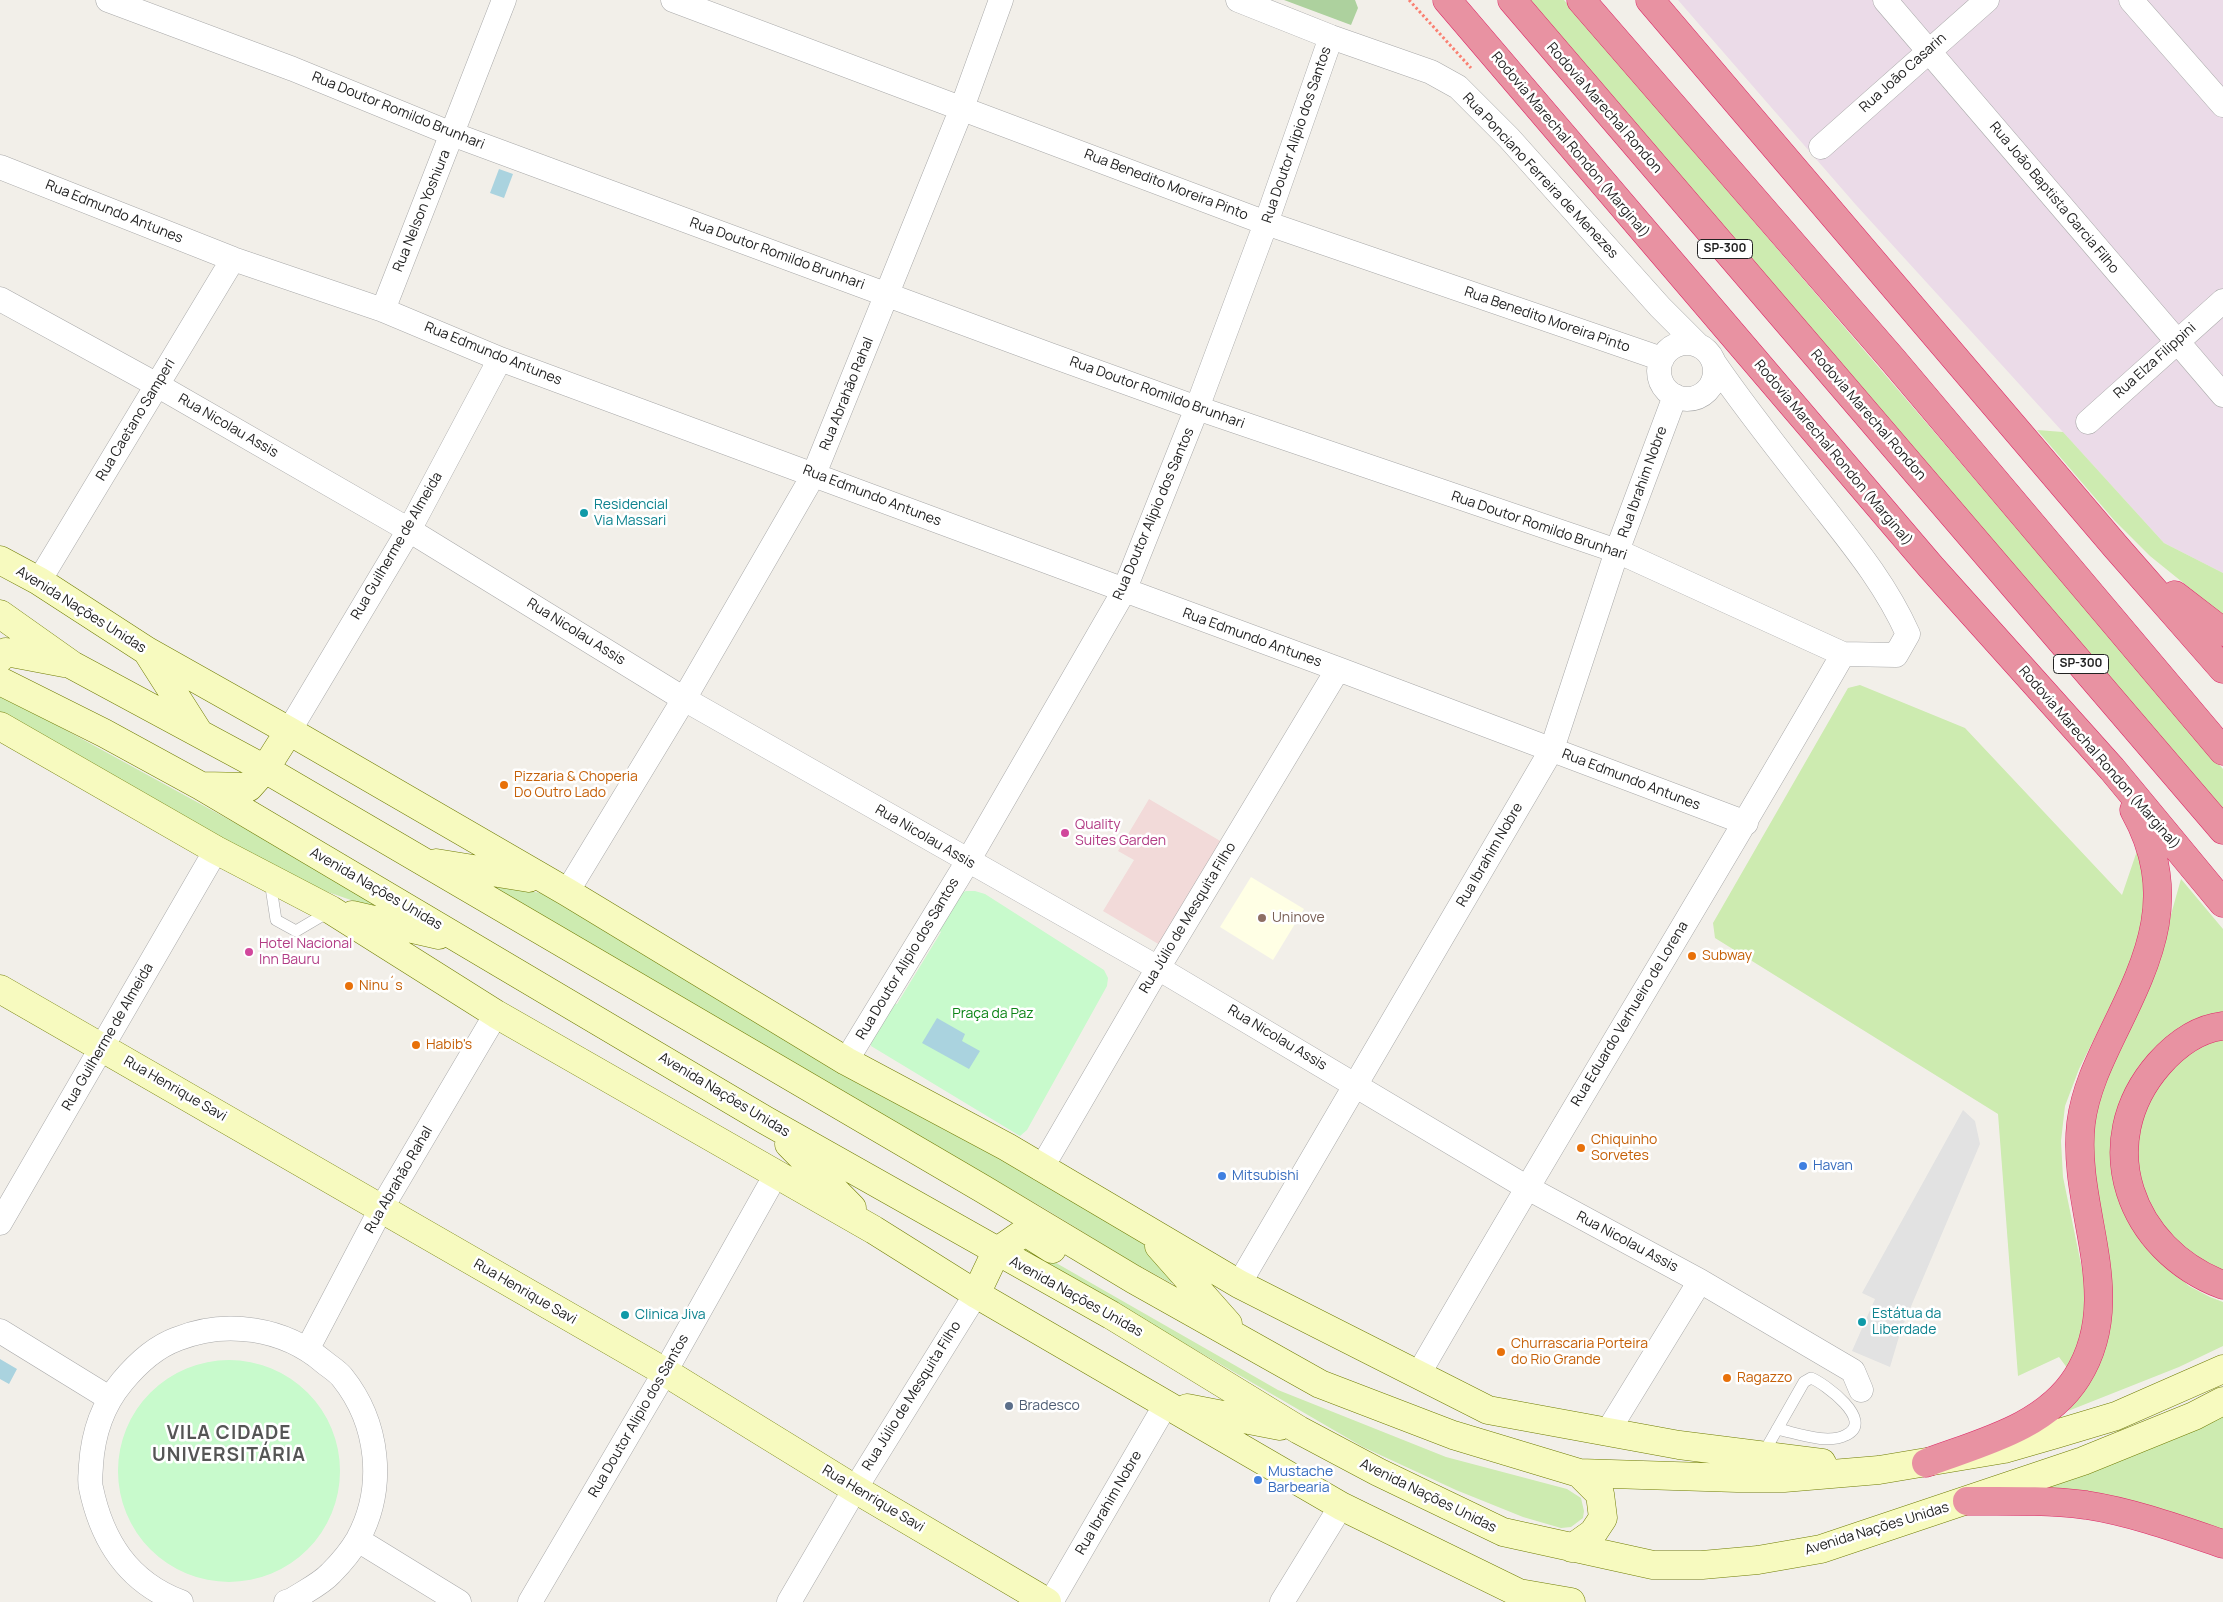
<!DOCTYPE html>
<html>
<head>
<meta charset="utf-8">
<style>
	body { margin:0 }
	canvas { display:block; background:#f2efe9 }
</style>
</head>
<body>
<canvas width="2223" height="1602"></canvas>
<script>
const ctx = document.querySelector('canvas').getContext('2d');
ctx.lineJoin = 'round';
function paint(path, color) {
  ctx.fillStyle = color;
  ctx.fill(path, 'evenodd');
}
function trace(path, color, width, dash) {
  ctx.strokeStyle = color;
  ctx.lineWidth = width;
  ctx.lineCap = dash ? 'butt' : 'round';
  ctx.setLineDash(dash || []);
  ctx.stroke(path);
}
function label(font, color, halo, rows, align = 'center') {
  ctx.font = font + ' Manrope,sans-serif';
  ctx.lineWidth = 5;
  ctx.setLineDash([]);
  ctx.textBaseline = 'middle';
  ctx.strokeStyle = halo;
  ctx.fillStyle = color;
  for (const [text, x, y, turn = 0] of rows) {
    ctx.save();
    ctx.translate(x, y);
    ctx.rotate((+turn || 0) * Math.PI / 180);
    ctx.textAlign = isNaN(turn) ? turn : align;
    if (halo) ctx.strokeText(text, 0, 0);
    ctx.fillText(text, 0, 0);
    ctx.restore();
  }
}
const commercial = new Path2D(`
	M1149,799l73,43 -62,103 -57,-34 31,-51 -16,-9z`);
const industrial = new Path2D(`
	M1678,0h545v573l-59,-30 -308,-338z`);
const education = new Path2D(`
	M1251,877l53,32 -31,51 -53,-33z`);
const grass = new Path2D(`
	M1529,0h35l659,769v42z
	M2037,430l26,2 101,111 59,30v42l-73,-59 -36,-36z
	M1860,685l105,43 157,167 18,-53 8,50 -15,69 -54,108 -14,37 -4,35 2,36 25,121 -10,50 -10,21 -9,-12 -41,19 -20,-262 -283,-176 -2,-15 135,-235z
	M0,694l350,192 25,17 -4,4 -75,-26 -296,-169z
	M2181,879l42,50v85l-49,19 -19,15 -16,18 -21,46 37,143 34,31 21,11 13,5v44l-44,21 -111,44 14,-19 10,-279 71,-170z
	M488,885l53,8 585,339 20,14 29,35 -4,2 -39,-21 -85,-52z
	M2223,1035v241l-47,-28 -36,-59 -4,-66 34,-60z
	M1030,1248l248,142 168,67 121,32 14,9 3,13 -1,7 -12,9 -10,1 -38,-11 -67,-27 -93,-43 -341,-198z
	M2223,1414v120l-202,-42z`);
const forest = new Path2D(`
	M1284,0h71l3,8 -7,17z`);
const park = new Path2D(`
	M966,891h9l10,3 119,76 4,8 -1,8 -80,144 -7,6 -149,-90v-10l21,-33 5,1 44,-72 -6,-4 23,-34z
	M118 1471a111 111 0 1 1 222 0a111 111 0 1 1-222 0Z`);
const parking = new Path2D(`
	M1963,1110l12,11 5,23 -79,186 -11,37 -38,-16 23,-52 -13,-6z`);
const water = new Path2D(`
	M499,169l14,5 -9,24 -14,-5z
	M937,1018l28,16 -3,7 18,10 -11,18 -47,-26z
	M0,1359l17,10 -8,15 -9,-5z`);
const path = new Path2D(`
	M1409,0l62,68`);
const lane = new Path2D(`
	M270,881l6,39 20,11 34,-20
	M1763,1454l41,-72 7,-4c13,5 65,43 35,57 -19,10 -49,-2 -69,-6`);
const street = new Path2D(`
	M108,0l185,69 159,65 598,221 147,53 420,143 226,103 53,1 12,-21c-22,-49 -54,-88 -87,-130 -36,-46 -73,-92 -106,-140
	M673,0l593,223 396,136
	M1238,0l93,37 100,35 27,15 51,51 151,169 37,37
	M1885,0l338,395
	M2131,0l92,105
	M1821,147l166,-147
	M0,167l233,92 150,51 117,49 838,310 408,154
	M0,299l157,86 252,145 275,169 474,269 368,219 174,94 153,90 8,19
	M383,310l121,-310
	M1659 371a28 28 0 1 1 56 0a28 28 0 1 1-56 0Z
	M2088,422l135,-121
	M39,581l194,-322
	M289,731l120,-201 91,-171
	M567,892l117,-193 130,-225 148,-366 39,-108
	M846,1061l122,-200 156,-270 73,-183 69,-185 65,-186
	M1041,1169l117,-201 180,-299
	M0,1223l216,-373
	M1239,1284l313,-535 65,-198 58,-155
	M0,1331l109,67
	M308,1348l73,-139 115,-195
	M1418,1375c139,-242 286,-479 425,-721
	M1608,1431l92,-150
	M358,1540l101,62
	M181,1602c-53,-20 -79,-61 -90,-114 -2,-7 0,-16 0,-23 2,-31 11,-59 31,-83 14,-17 33,-35 55,-43 49,-20 107,-11 147,23 6,5 13,9 18,15 37,46 44,110 16,162 -7,12 -18,25 -27,34 -10,11 -27,19 -39,27l-6,2
	M530,1602l135,-230 110,-196
	M789,1602l66,-113 121,-195
	M1051,1602l115,-198
	M1282,1602l59,-96`);
const secondary = new Path2D(`
	M0,560l39,21 108,70 142,80 278,161 279,169 161,86 232,137 249,126 191,35 143,18
	M0,614l72,51 193,104 718,420 150,90 187,105 133,51 126,38 158,5h47l95,-8 125,-21 52,-15 60,-18 107,-47
	M148,653l51,80
	M0,658l6,-6 58,11
	M0,681l104,52 97,53 564,334 346,195 188,115 79,42 125,60 150,33h49l56,-5 63,-11 262,-88 111,-45 29,-15
	M0,726l216,124 115,60 165,104 378,216 102,64 365,212 178,87 52,9
	M203,786l46,1 16,-18 24,-38
	M436,863l93,15
	M352,915l87,20
	M0,989l665,383 190,117 192,113
	M789,1144l63,64
	M1159,1246l69,78
	M976,1294l20,-42 29,-20 27,17
	M1187,1408l93,18
	M1572,1548l21,-15 10,-15 -3,-24 -21,-21`);
const highway = new Path2D(`
	M1447,0l484,567 181,202 111,134
	M1512,0l711,830
	M1581,0l312,360 330,391
	M1650,0l466,547 107,122
	M2175,595l48,37
	M2223,1026c-26,3 -47,19 -64,38 -69,79 -29,186 64,221
	M1926,1463c53,-20 119,-35 151,-86 51,-81 -6,-168 4,-254 4,-32 18,-61 32,-90 38,-77 67,-140 21,-223
	M1967,1501c39,0 79,-1 119,4 46,7 93,24 137,39`);
const markers = [
	[584,513,5,"#0f9aa8"],
	[504,785,5,"#e8710a"],
	[1065,833,5,"#d1479c"],
	[1262,918,5,"#8d6e63"],
	[249,952,5,"#d1479c"],
	[1692,956,5,"#e8710a"],
	[349,986,5,"#e8710a"],
	[416,1045,5,"#e8710a"],
	[1581,1148,5,"#e8710a"],
	[1803,1166,5,"#3f7fe0"],
	[1222,1176,5,"#3f7fe0"],
	[625,1315,5,"#0f9aa8"],
	[1862,1322,5,"#0f9aa8"],
	[1501,1352,5,"#e8710a"],
	[1727,1378,5,"#e8710a"],
	[1009,1406,5,"#5c6f8a"],
	[1258,1480,5,"#3f7fe0"]
];
const shields = [
	[1725,249,55],
	[2081,664,55]
];
const shieldNames = [
	["SP-300",1725,249],
	["SP-300",2081,664]
];
const streetNames = [
	["Rua João Casarin",1903,73,-42],
	["Rodovia Marechal Rondon",1604,108,49],
	["Rua Doutor Romildo Brunhari",398,111,22],
	["Rua Doutor Alipio dos Santos",1297,135,-71],
	["Rodovia Marechal Rondon (Marginal)",1570,145,50],
	["Rua Ponciano Ferreira de Menezes",1540,176,47],
	["Rua Benedito Moreira Pinto",1166,185,21],
	["Rua João Baptista Garcia Filho",2054,198,50],
	["Rua Nelson Yoshiura",422,211,-68],
	["Rua Edmundo Antunes",114,212,22],
	["Rua Doutor Romildo Brunhari",777,254,20],
	["Rua Benedito Moreira Pinto",1547,320,19],
	["Rua Edmundo Antunes",493,354,22],
	["Rua Elza Filippini",2155,361,-42],
	["Rua Doutor Romildo Brunhari",1157,393,20],
	["Rua Abrahão Rahal",847,394,-68],
	["Rodovia Marechal Rondon",1868,415,49],
	["Rua Caetano Samperi",136,420,-59],
	["Rua Nicolau Assis",228,426,30],
	["Rodovia Marechal Rondon (Marginal)",1833,453,50],
	["Rua Ibrahim Nobre",1643,482,-70],
	["Rua Edmundo Antunes",872,496,21],
	["Rua Doutor Alipio dos Santos",1154,514,-67],
	["Rua Doutor Romildo Brunhari",1539,526,19],
	["Rua Guilherme de Almeida",397,546,-60],
	["Avenida Nações Unidas",81,610,32],
	["Rua Nicolau Assis",576,632,32],
	["Rua Edmundo Antunes",1252,638,20],
	["Rodovia Marechal Rondon (Marginal)",2099,758,49],
	["Rua Edmundo Antunes",1631,780,21],
	["Rua Nicolau Assis",925,837,30],
	["Rua Ibrahim Nobre",1490,855,-60],
	["Avenida Nações Unidas",376,889,30],
	["Rua Júlio de Mesquita Filho",1188,918,-59],
	["Rua Doutor Alipio dos Santos",908,959,-59],
	["Rua Eduardo Verhueiro de Lorena",1630,1014,-59],
	["Rua Guilherme de Almeida",108,1037,-60],
	["Rua Nicolau Assis",1277,1038,31],
	["Rua Henrique Savi",175,1089,30],
	["Avenida Nações Unidas",724,1095,31],
	["Rua Abrahão Rahal",399,1180,-60],
	["Rua Nicolau Assis",1627,1242,28],
	["Rua Henrique Savi",525,1292,30],
	["Avenida Nações Unidas",1076,1297,29],
	["Rua Júlio de Mesquita Filho",912,1396,-58],
	["Rua Doutor Alipio dos Santos",639,1416,-60],
	["Avenida Nações Unidas",1428,1496,26],
	["Rua Henrique Savi",873,1499,31],
	["Rua Ibrahim Nobre",1109,1503,-60],
	["Avenida Nações Unidas",1877,1529,-17]
];
const cultureNames = [
	["Residencial",594,505],
	["Via Massari",594,521],
	["Estátua da",1872,1314],
	["Liberdade",1872,1330],
	["Clinica Jiva",635,1315]
];
const foodNames = [
	["Pizzaria & Choperia",514,777],
	["Do Outro Lado",514,793],
	["Subway",1702,956],
	["Ninu´s",359,986],
	["Habib's",426,1045],
	["Chiquinho",1591,1140],
	["Sorvetes",1591,1156],
	["Churrascaria Porteira",1511,1344],
	["do Rio Grande",1511,1360],
	["Ragazzo",1737,1378]
];
const hotelNames = [
	["Quality",1075,825],
	["Suites Garden",1075,841],
	["Hotel Nacional",259,944],
	["Inn Bauru",259,960]
];
const educationNames = [
	["Uninove",1272,918]
];
const parkNames = [
	["Praça da Paz",993,1014]
];
const shopNames = [
	["Havan",1813,1166],
	["Mitsubishi",1232,1176],
	["Mustache",1268,1472],
	["Barbearia",1268,1488]
];
const serviceNames = [
	["Bradesco",1019,1406]
];
const districtNames = [
	["VILA CIDADE",229,1434],
	["UNIVERSITÁRIA",229,1456]
];
paint(commercial, '#f2dad9');
paint(industrial, '#ebdbe8');
paint(education, '#ffffe5');
paint(grass, '#cdebb0');
paint(forest, '#add19e');
paint(park, '#c8facc');
paint(parking, '#e2e2e2');
paint(water, '#aad3df');
trace(lane, '#a9a9a9', 12);
trace(street, '#a9a9a9', 25);
trace(secondary, '#707d05', 29);
trace(highway, '#dc2a67', 29);
trace(path, '#fa8072', 3, [2.5, 2.5]);
trace(lane, '#fff', 11);
trace(street, '#fff', 24);
trace(secondary, '#f7fabf', 28);
trace(highway, '#e892a2', 28);
for (const [x, y, r, color] of markers) {
  const dot = new Path2D();
  dot.arc(x, y, r, 0, 2 * Math.PI);
  ctx.fillStyle = color;
  ctx.fill(dot);
  trace(dot, '#fff', 2);
}
for (const [x, y, w] of shields) {
  const box = new Path2D();
  box.roundRect(x - w / 2, y - 9.5, w, 19, 4);
  ctx.fillStyle = '#fff';
  ctx.fill(box);
  trace(box, '#222', 1);
}
label('bold 12px', '#222', null, shieldNames);
label('14px', '#222', '#fff', streetNames);
label('14px', '#0d838f', '#fff', cultureNames, 'left');
label('14px', '#c56008', '#fff', foodNames, 'left');
label('14px', '#b23c85', '#fff', hotelNames, 'left');
label('14px', '#785e54', '#fff', educationNames, 'left');
label('14px', '#0c8416', '#fff', parkNames);
label('14px', '#366cbe', '#fff', shopNames, 'left');
label('14px', '#4e5e75', '#fff', serviceNames, 'left');
ctx.letterSpacing = '1px';
label('bold 19px', '#555', '#fff', districtNames);
ctx.letterSpacing = '0px';
</script>
</body>
</html>
